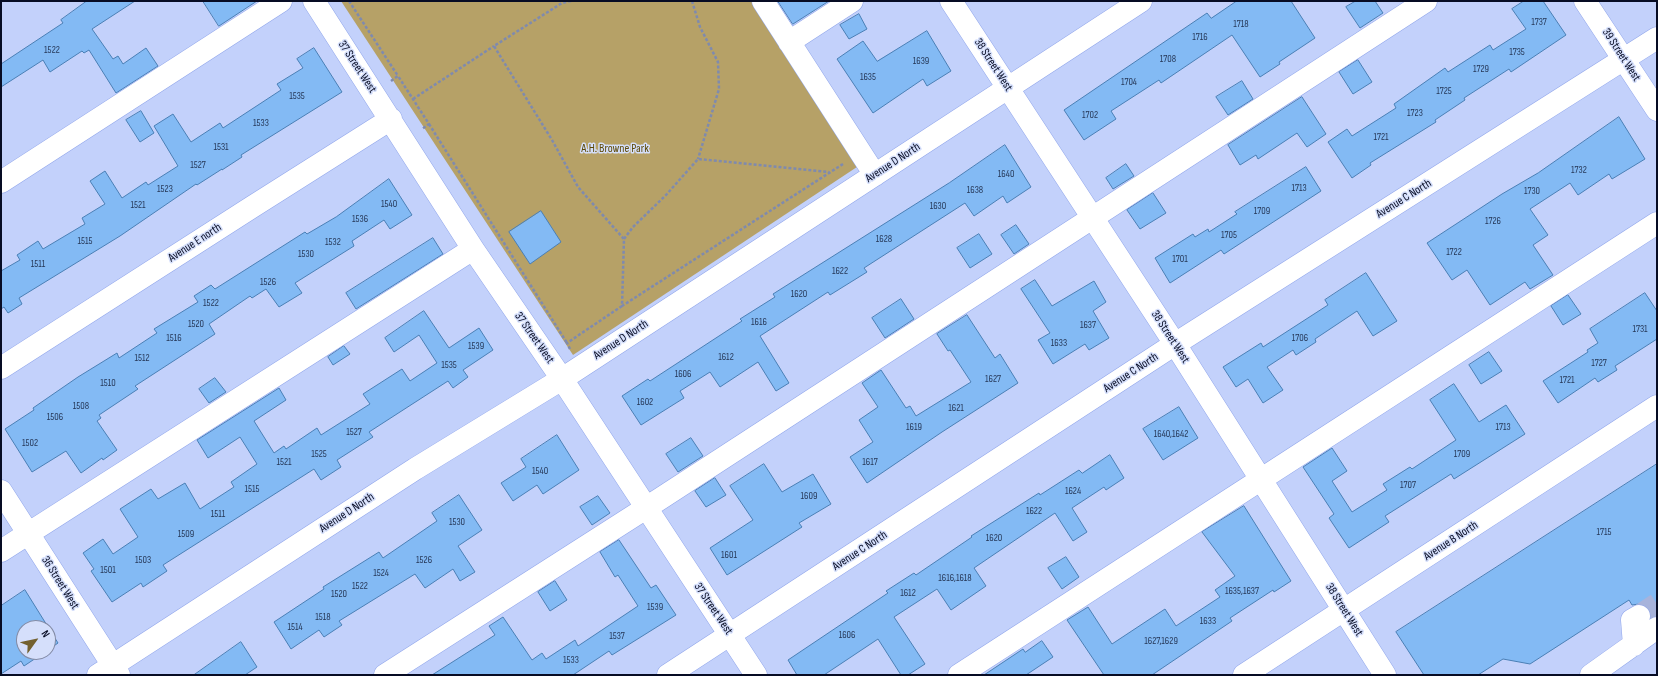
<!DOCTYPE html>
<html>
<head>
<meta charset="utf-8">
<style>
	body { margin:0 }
	#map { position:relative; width:1658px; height:676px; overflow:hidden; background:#c3d1fb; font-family:"Sofia Sans Condensed",sans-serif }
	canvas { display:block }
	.frame { position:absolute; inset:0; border:2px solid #070c24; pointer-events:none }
	.north { position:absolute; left:16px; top:620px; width:40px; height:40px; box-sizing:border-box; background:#d5dffb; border:1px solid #838ba5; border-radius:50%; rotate:57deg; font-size:11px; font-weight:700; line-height:16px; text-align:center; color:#070c24 }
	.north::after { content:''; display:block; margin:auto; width:14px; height:18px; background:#73612f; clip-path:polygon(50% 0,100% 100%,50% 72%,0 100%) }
</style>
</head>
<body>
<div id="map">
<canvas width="1658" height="676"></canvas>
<div class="frame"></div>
<div class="north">N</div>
</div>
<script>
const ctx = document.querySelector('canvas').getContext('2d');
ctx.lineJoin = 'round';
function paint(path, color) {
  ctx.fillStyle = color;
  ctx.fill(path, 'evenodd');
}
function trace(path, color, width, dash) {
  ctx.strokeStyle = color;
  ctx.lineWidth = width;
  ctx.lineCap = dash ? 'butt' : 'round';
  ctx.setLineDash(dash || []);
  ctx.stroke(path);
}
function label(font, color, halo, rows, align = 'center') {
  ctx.font = font + ' "Sofia Sans Condensed",sans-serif';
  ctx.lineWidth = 3;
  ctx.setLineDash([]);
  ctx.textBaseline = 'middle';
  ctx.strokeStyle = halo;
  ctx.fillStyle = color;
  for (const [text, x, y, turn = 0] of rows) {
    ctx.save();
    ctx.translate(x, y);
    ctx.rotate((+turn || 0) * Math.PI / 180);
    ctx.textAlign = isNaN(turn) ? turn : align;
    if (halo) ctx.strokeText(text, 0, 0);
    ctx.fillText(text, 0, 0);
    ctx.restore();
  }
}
const green = new Path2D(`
	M341,1h417l105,162 -290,192z`);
const building = new Path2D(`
	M87,1h48l-43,28 21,30 5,-3 5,8 23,-16 12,18 -42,27 -27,-43 -5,3 -2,-2 -32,21 -7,-12 -42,27v-23l62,-41 -2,-3z
	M203,1h54l-38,25z
	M778,1h51l-36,23z
	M1237,1h54l24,37 -36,24 1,2 -20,13 -28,-42 -71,48 -2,-3 -48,31 5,8 -32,21 -20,-30 143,-97 4,5z
	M1356,1h19l8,12 -23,15 -14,-21z
	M1524,1h19l23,34 -55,37 -2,-3 -45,29 1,2 -30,20 1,2 -66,41 1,2 -19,13 -24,-36 19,-13 5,7 44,-28 -2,-4 51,-36 3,4 42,-27 3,5 33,-21 -14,-20z
	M859,14l8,15 -18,10 -9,-14z
	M927,31l24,40 -24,15 -4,-7 -50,34 -36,-54 26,-18 14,20z
	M314,48l28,44 -101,63 1,2 -20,13v-1l-25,16 -1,-1 -76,52 -101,62 3,6 -14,9 -4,-6 -3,2v-38l19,-11 -3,-5 21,-14 5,8 42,-25 -3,-6 23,-14 -15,-23 15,-10 17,27 24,-16 2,3 30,-19 -24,-40 19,-12 18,28 29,-19 3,5 58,-38 -4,-6 26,-16 -6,-9z
	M1358,60l14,22 -19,12 -14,-22z
	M1242,81l11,18 -25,16 -12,-18z
	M1302,97l24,37 -19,13 -10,-14 -39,26 -2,-4 -16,10 -12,-20z
	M141,111l13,22 -14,9 -14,-22z
	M1619,117l26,42 -33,20 -3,-5 -31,21 -8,-12 -40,26 18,26 -15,10 20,30 -23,14 -5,-7 -35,23 -23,-35 -15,10 -25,-37 75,-49 36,-21z
	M1005,145l26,42 -24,16 -4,-7 -29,20 -9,-13 -101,65 3,4 -37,23 -2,-3 -68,44 29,47 -13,8 -18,-29 -38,25 -10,-15 -30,19 4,7 -43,27 -19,-29 26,-17 2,2 92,-60 -2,-2 35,-22 -2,-3 176,-111z
	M1126,164l8,12 -21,13 -7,-11z
	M1306,167l15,24 -97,63 -3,-4 -51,33 -15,-25 38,-24 2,3 13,-8 1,3 28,-18 -2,-2z
	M389,179l23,36 -22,14 -6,-9 -32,21 2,5 -59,37 7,10 -23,14 -13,-18 -14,9 -2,-2 -41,28 6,10 -80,52 3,3 -39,26 2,3 -4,3 20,29 -14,10 -1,-2 -21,15 -15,-22 -34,21 -27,-43 29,-19 -1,-2 45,-31 39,-24 2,5 38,-25 -3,-4 44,-27 -4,-6 17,-11 4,4 90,-57 2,2 29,-17z
	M1153,193l13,20 -26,16 -13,-19z
	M541,211l20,31 -31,22 -21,-32z
	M1016,225l13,19 -15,10 -13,-19z
	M979,234l13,20 -22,14 -13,-20z
	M433,238l10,16 -87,55 -10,-16z
	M1366,273l31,48 -24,15 -16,-25 -42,28 1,3 -20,13 -3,-5 -26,17 16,23 -20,13 -15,-24 -12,8 -13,-20 38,-24 2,4 65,-42 -3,-5z
	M1035,280l17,26 42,-25 12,21 -13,9 16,27 -20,12 -4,-6 -32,20 -15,-24 12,-7 -29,-44z
	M1645,293l12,18v28l-42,27 2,4 -19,12 -3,-4 -37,25 -15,-22 45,-29 -1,-2 11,-7 -8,-14z
	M1568,295l13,19 -18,11 -12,-19z
	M901,299l13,20 -29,19 -13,-20z
	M424,311l25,37 30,-20 14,22 -30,20 5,7 -15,11 -5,-7 -79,51 4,5 -36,23 4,7 -20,13 -7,-11 -151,96 4,6 -24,16 -2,-4 -29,19 -21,-31 3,-2 -11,-16 20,-14 10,15 25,-17 -18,-28 31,-20 7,10 27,-16 15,26 34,-22 -3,-5 26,-18 -17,-27 -32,21 -11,-18 82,-52 7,12 -32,21 20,32 10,-7 2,3 31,-21 4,7 49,-31 -7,-10 39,-25 8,12 27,-18 -18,-28 -25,17 -9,-14z
	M967,315l28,43 5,-4 18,29 -76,49 -75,51 -17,-26 23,-15 -14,-22 19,-13 -16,-24 19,-13 25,38 4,-2 6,10 55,-34 -21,-32 -2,1 -11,-17z
	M344,346l6,8 -17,11 -5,-8z
	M1489,352l13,19 -21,13 -12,-19z
	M215,378l11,14 -17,11 -10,-14z
	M1454,384l25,38 27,-17 19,29 -71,45 -3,-5 -66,42 4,6 -40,26 -20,-30 5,-4 -31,-47 29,-19 15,23 -15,10 20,31 35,-22 -4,-6 27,-17 2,2 44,-29 -26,-40z
	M1179,407l19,31 -35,22 -20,-31z
	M557,435l22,35 -36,24 -6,-9 -24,16 -12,-18 25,-16 -5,-8z
	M691,438l12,18 -25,16 -12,-18z
	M1110,455l14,23 -18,12 -2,-3 -32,21 15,24 -14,9 -18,-28 -81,55 12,18 -35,24 -14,-21 -43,28 31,47 -17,11h-7l-23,-36 -54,36h-27l-9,-15 100,-67 -2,-2 28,-18 2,2 56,-38 -1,-1 68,-43 1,2 39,-25 3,3z
	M764,464l18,28 31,-18 18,30 -32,19 3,4 -75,48 -17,-27 43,-28 -23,-34z
	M1657,464v152l-6,1 -1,-7 -4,-5 -7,-1 -7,1 -3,-5 -99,64 -27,-5 -25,16h-54l-28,-43z
	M715,478l11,17 -20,12 -11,-16z
	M459,495l23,35 -24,16 17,26 -15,9 -7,-12 -28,19 -10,-14 -76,47 3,4 -18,12 -5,-7 -28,19 -17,-27 50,-33 -1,-2 56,-35 4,6 54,-37 -5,-8z
	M598,496l12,17 -18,12 -12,-18z
	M1244,506l47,75 -17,11 -1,-2 -43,28 2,3 -80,54h-48l-37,-55 21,-13 24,37 53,-35 11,17 44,-29 -5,-7 20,-14 -33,-44z
	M619,540l32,48 5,-3 20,30 -64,40 -3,-4 -36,24h-141l63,-40 -6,-9 14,-9 29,43 10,-7 4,6 29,-19 3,6 60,-40 -20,-31 -3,2 -15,-25z
	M1066,557l13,20 -17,12 -14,-21z
	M555,581l12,19 -17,11 -12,-19z
	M25,590l33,53 -10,7v-22h-24v24h21l-21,14 -3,-5 -20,13v-68z
	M1042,641l11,16 -27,18h-42l39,-26 2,3z
	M241,642l16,25 -12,8h-51z`);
const minorTunnel = new Path2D(`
	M1639,616l18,-12`);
const path = new Path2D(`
	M349,1l49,75
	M571,1l-9,2 -68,43 58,94 26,47 46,52 -2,67 221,-142
	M692,1l8,26 18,35 1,27 -21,70
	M391,81l7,-5 31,48 -7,5
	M413,99l81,-53
	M429,124l138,219
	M624,239l9,-12 33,-32 32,-36 131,13
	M570,349l-3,-6 55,-37`);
const minor = new Path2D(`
	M314,1l159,248 89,130 194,296
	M763,1l112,174
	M951,1l224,343 210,331
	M1585,1l72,109
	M789,42l63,-41
	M1,182l280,-181
	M1,368l251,-161 139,-88
	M1,491l118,184
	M1,551l472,-302
	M1634,645l-2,-25 7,-4
	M98,675l317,-206 147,-90 579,-378
	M385,675l261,-167 780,-507
	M668,675l507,-331 482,-306
	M959,675l698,-452
	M1244,675l413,-269
	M1591,675l66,-47`);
const numberNames = [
	["1737",1539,22],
	["1718",1241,24],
	["1716",1200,37],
	["1522",52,50],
	["1735",1517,52],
	["1708",1168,59],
	["1639",921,61],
	["1729",1481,69],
	["1635",868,77],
	["1704",1129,82],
	["1725",1444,91],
	["1535",297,96],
	["1723",1415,113],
	["1702",1090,115],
	["1533",261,123],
	["1721",1381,137],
	["1531",221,147],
	["1527",198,165],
	["1732",1579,170],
	["1640",1006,174],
	["1713",1299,188],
	["1523",165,189],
	["1638",975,190],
	["1730",1532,191],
	["1540",389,204],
	["1521",138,205],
	["1630",938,206],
	["1709",1262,211],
	["1536",360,219],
	["1726",1493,221],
	["1705",1229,235],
	["1628",884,239],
	["1515",85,241],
	["1532",333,242],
	["1722",1454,252],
	["1530",306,254],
	["1701",1180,259],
	["1511",38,264],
	["1622",840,271],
	["1526",268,282],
	["1620",799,294],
	["1522",211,303],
	["1616",759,322],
	["1520",196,324],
	["1637",1088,325],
	["1731",1640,329],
	["1516",174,338],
	["1706",1300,338],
	["1633",1059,343],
	["1539",476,346],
	["1612",726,357],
	["1512",142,358],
	["1727",1599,363],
	["1535",449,365],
	["1606",683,374],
	["1627",993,379],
	["1721",1567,380],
	["1510",108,383],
	["1602",645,402],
	["1508",81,406],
	["1621",956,408],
	["1506",55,417],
	["1619",914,427],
	["1713",1503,427],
	["1527",354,432],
	["1640,1642",1171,434],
	["1502",30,443],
	["1525",319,454],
	["1709",1462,454],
	["1521",284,462],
	["1617",870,462],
	["1540",540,471],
	["1707",1408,485],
	["1515",252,489],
	["1624",1073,491],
	["1609",809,496],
	["1622",1034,511],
	["1511",218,514],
	["1530",457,522],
	["1715",1604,532],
	["1509",186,534],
	["1620",994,538],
	["1601",729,555],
	["1503",143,560],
	["1526",424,560],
	["1501",108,570],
	["1524",381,573],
	["1616,1618",955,578],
	["1522",360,586],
	["1635,1637",1242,591],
	["1612",908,593],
	["1520",339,594],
	["1539",655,607],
	["1518",323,617],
	["1633",1208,621],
	["1514",295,627],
	["1606",847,635],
	["1537",617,636],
	["1627,1629",1161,641],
	["1533",571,660]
];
const streetNames = [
	["39 Street West",1621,55,57],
	["38 Street West",993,65,57],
	["37 Street West",357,67,57],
	["Avenue D North",893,163,-33],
	["Avenue C North",1404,199,-32],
	["Avenue E north",195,243,-33],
	["38 Street West",1170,337,57],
	["37 Street West",534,338,55],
	["Avenue D North",621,340,-33],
	["Avenue C North",1131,373,-33],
	["Avenue D North",347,513,-33],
	["Avenue B North",1451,541,-33],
	["Avenue C North",860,551,-33],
	["36 Street West",60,583,58],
	["37 Street West",713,609,56],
	["38 Street West",1344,610,58]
];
const parkNames = [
	["A.H. Browne Park",615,149]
];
paint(green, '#b6a167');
paint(building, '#83baf4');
trace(building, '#4a7fb5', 1);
trace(minorTunnel, '#a7b3db', 22, [22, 11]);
trace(minor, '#91a6ea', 23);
trace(path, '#7f8aae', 2.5, [3, 2]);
trace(minor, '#fff', 22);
label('10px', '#263858', null, numberNames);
label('12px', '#070c24', '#d5dffb', streetNames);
label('12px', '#5c4804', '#d5dffb', parkNames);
</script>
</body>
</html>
